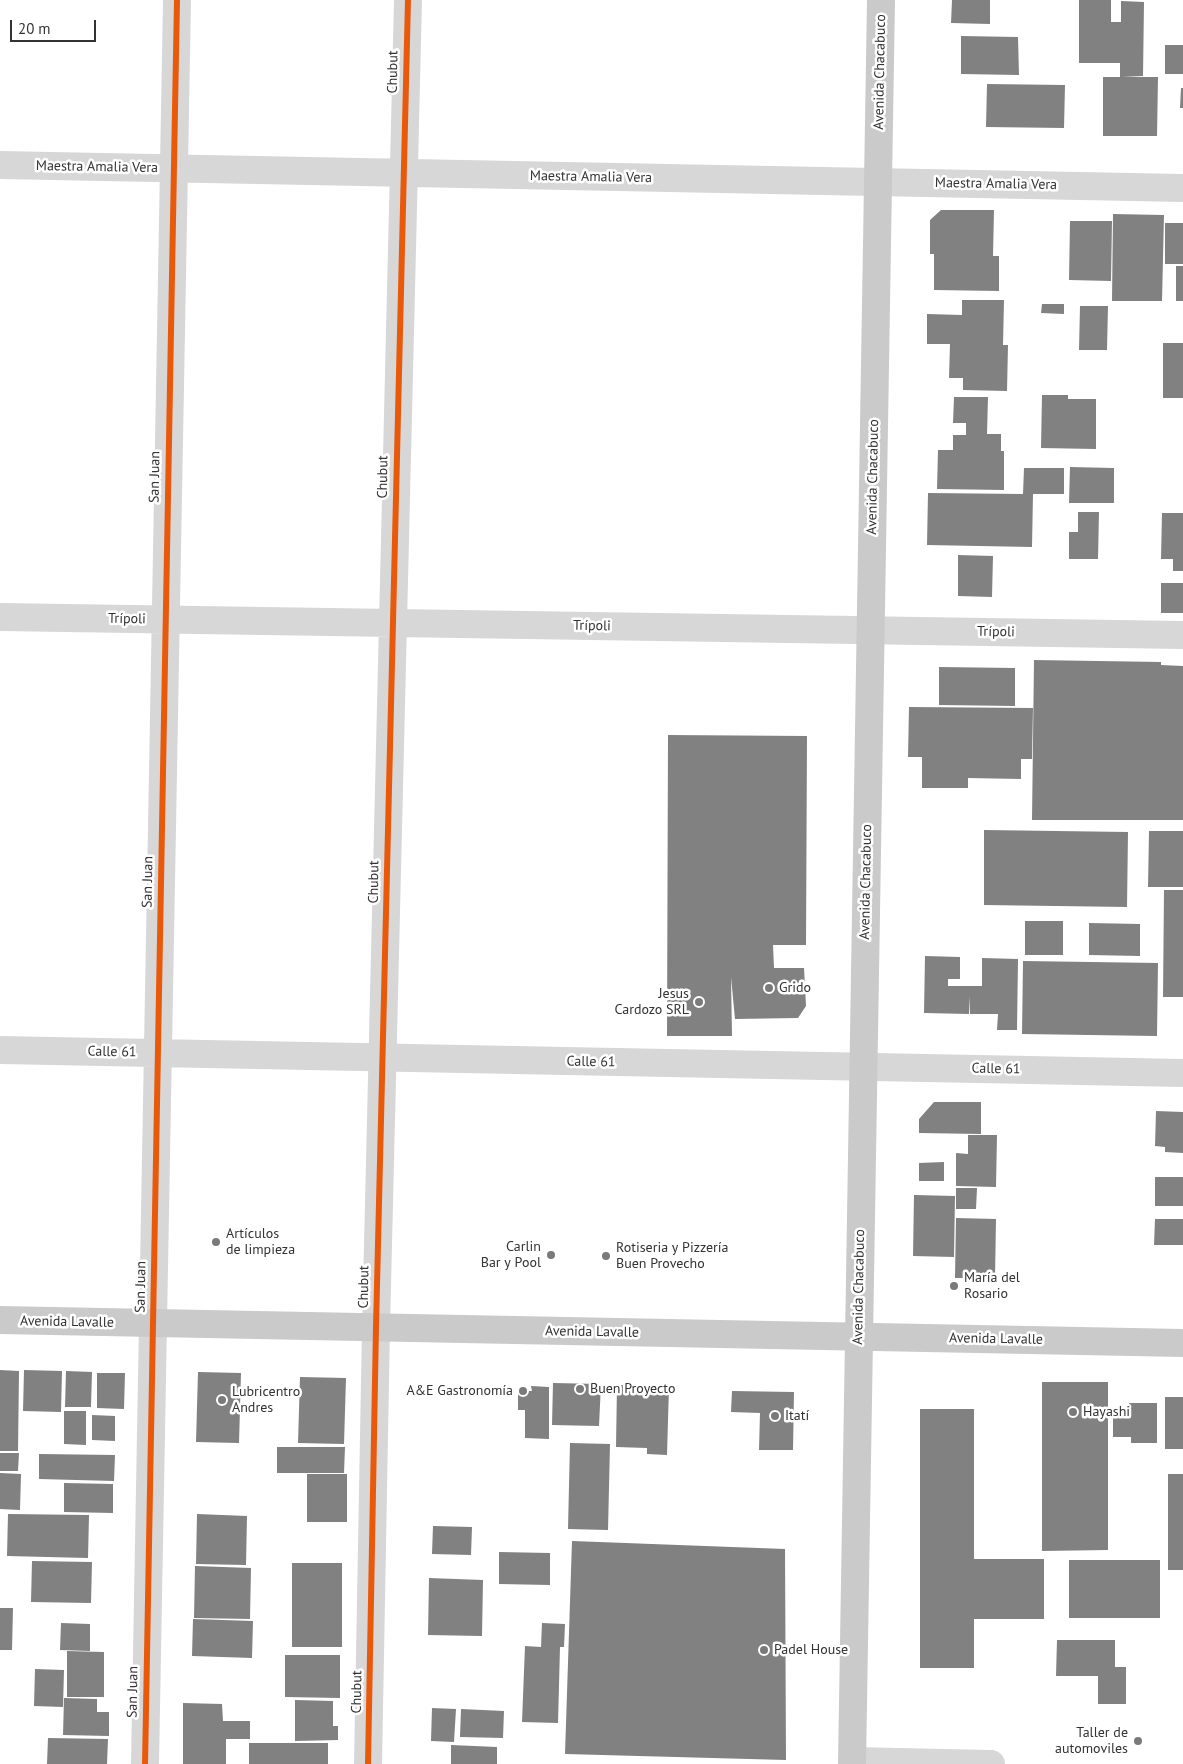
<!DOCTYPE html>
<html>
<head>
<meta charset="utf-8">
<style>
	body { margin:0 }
	#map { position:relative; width:1183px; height:1764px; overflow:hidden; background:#fff; font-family:"PT Sans",sans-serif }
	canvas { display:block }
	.scale { position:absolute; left:10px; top:20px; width:86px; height:22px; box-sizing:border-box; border:2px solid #333; border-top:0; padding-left:6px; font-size:15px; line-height:18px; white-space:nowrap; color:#333; -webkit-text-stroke:4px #fff; paint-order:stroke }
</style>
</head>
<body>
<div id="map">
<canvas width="1183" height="1764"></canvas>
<div class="scale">20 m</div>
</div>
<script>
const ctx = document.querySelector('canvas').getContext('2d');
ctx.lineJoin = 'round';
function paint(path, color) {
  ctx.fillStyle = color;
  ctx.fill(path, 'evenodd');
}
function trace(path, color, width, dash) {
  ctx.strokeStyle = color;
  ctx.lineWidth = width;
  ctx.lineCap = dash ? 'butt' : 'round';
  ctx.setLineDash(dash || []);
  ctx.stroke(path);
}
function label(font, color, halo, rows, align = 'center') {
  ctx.font = font + ' "PT Sans",sans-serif';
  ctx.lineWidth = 5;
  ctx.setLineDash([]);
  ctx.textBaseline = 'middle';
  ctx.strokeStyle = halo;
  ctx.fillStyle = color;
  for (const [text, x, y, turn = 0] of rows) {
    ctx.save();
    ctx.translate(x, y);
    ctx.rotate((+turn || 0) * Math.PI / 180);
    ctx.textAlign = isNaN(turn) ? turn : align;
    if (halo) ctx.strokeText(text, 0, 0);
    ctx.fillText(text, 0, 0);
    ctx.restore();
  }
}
const building = new Path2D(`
	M952,0h38v24l-39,-1z
	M1079,0h32v22h10v-21l23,1 -1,74 -21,1h36l-1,59h-54v-59h17v-14h-41z
	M961,36l57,1 1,38 -58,-1z
	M1165,45h18v29h-18z
	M987,84l78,1 -1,43 -78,-1z
	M1181,88h2v20h-3z
	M941,210h53l-1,46h6v35l-65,-1v-36h-4v-34z
	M1113,214l51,1 -2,86h-50z
	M1070,221h42l-1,60 -42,-1z
	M1165,223h18v41h-18z
	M1176,266h7v35h-7z
	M962,300h42l-1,45h5l-1,46 -44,-1v-12h-14l1,-34h-23v-30l35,1z
	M1042,304h22v10l-23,-1z
	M1080,306h28l-1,44h-28z
	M1163,343h20v55h-20z
	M1042,395h26v4h28v50l-55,-1z
	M954,397h34l-1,37h14v17h3v39l-67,-1 1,-39h15v-15h13v-12h-13z
	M1070,467l44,1v35h-45z
	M1024,468h40v26h-31l-1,53 -105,-2 1,-52 95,1z
	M1078,512h21l-1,47h-29v-27h9z
	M1162,513h21v58h-10v-12h-12z
	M958,555l35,1 -1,41 -34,-1z
	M1161,583h22v30h-22z
	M1034,660l127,2v3l22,1v154h-151z
	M939,667l76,1v38l-76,-1z
	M909,707l124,1 -1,51h-11v20l-53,-1v10h-46v-31h-14z
	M668,735l139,1 -1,209h-33l1,23h30l2,38 -8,12 -63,1 -4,-42 1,59h-65z
	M984,830l144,2 -1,75 -143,-2z
	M1149,831h34v56h-35z
	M1164,890h19v107h-20z
	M1025,921h38v34h-38z
	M1089,923l51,1v32l-51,-1z
	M925,956l35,1v22h-12v7h34v-28l36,1 -1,71h-20l1,-16h-28v-18l-1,18 -45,-1z
	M1023,961l135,2 -1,73 -135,-2z
	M934,1102h47v32l-62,-1v-14z
	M1156,1111l27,1v41l-18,-1v-5l-10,-1z
	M968,1135h29l-1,52 -40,-1v-33l12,1z
	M944,1162v19h-25v-18z
	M1155,1177h28v29h-28z
	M956,1188h21l-1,21h-20z
	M914,1195l41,1 -1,61 -41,-1z
	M956,1218l40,1 -1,59h-40z
	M1155,1219h28v26h-29z
	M0,1370l19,1 -1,80h-18z
	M24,1370l38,1 -1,41 -38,-1z
	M66,1371l26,1 -1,35h-26z
	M198,1372l43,1 -2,70 -43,-1z
	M97,1373h28l-1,36 -27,-1z
	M300,1377l46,1 -2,66 -46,-1z
	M1042,1382h66v168l-66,1z
	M553,1383l48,1 -2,42 -47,-1z
	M617,1385l52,1 -2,69 -20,-1v-6l-31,-1z
	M531,1386l18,1v52l-24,-1v-28h-7v-19h14z
	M732,1391l62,1 -1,58h-34l1,-37 -29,-1z
	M1165,1397h18v52h-18z
	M1129,1403h28v40h-26v-6h-18v-24h16z
	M920,1409h54v150h70v60h-70v49h-54z
	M64,1411h22v34l-22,-1z
	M92,1415l23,1v25l-23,-1z
	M570,1443l40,1 -2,86 -40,-1z
	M277,1447h68l-1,26h-67z
	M0,1453h19l-1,18h-18z
	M39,1454l76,1 -1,26 -75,-2z
	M0,1473l21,1 -1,36 -20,-1z
	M307,1474h40v48h-40z
	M1168,1474h15v96h-15z
	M64,1483l49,1v29l-49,-1z
	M8,1514l81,1 -1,43 -81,-2z
	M197,1514l50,2 -1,49 -50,-1z
	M433,1526l39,1 -1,28 -39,-1z
	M572,1541l213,8 1,211 -221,-6z
	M499,1552l51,1v32l-51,-1z
	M1069,1560h91v58h-91z
	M32,1561l60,1 -1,41 -60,-1z
	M292,1563h50v84h-50z
	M195,1566l56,2 -1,51 -56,-1z
	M429,1578l54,2 -1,56 -54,-1z
	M0,1608h13l-1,42h-12z
	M193,1619l60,2 -1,37 -60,-2z
	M61,1623l29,1v27l-30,-1z
	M542,1623l23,1 -1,23h-4l-2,76 -36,-1 3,-76 16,1z
	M1057,1640h58v27h11v37h-28v-28h-42z
	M67,1651l37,1v45h-37z
	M285,1655h55v43l-55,-1z
	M35,1669l29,1 -1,37 -29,-1z
	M64,1698l33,1v13h12v24l-46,-1z
	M295,1700l38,1v25h5v14l-43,1z
	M183,1703l39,1 1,17h27v18h-24v25h-43z
	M432,1708l24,1 -2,33 -23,-1z
	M461,1709l43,2 -1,27 -43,-1z
	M48,1738l60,1 -1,25h-60z
	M249,1743h79v21h-79z
	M451,1745l46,2v17h-46z`);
const minor = new Path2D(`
	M0,165l1183,23
	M0,617l1183,18
	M0,1050l1183,23
	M852,1761l139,3
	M145,1764l32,-1764
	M368,1764l8,-437 32,-1327`);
const major = new Path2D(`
	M0,1320l1183,23
	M852,1764l29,-1764`);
const cycleway = new Path2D(`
	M145,1764l32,-1764
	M368,1764l8,-437 32,-1327`);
const markers = [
	[769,988,5,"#7a7a7a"],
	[699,1002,5,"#7a7a7a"],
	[216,1242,5,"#7a7a7a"],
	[551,1255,5,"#7a7a7a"],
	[606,1256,5,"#7a7a7a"],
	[954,1286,5,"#7a7a7a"],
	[580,1389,5,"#7a7a7a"],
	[523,1391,5,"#7a7a7a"],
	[222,1400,5,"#7a7a7a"],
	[1073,1412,5,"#7a7a7a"],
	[775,1416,5,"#7a7a7a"],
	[764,1650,5,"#7a7a7a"],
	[1138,1741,5,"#7a7a7a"]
];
const streetNames = [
	["Chubut",393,72,-89],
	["Avenida Chacabuco",880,72,-89],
	["Maestra Amalia Vera",97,167,1],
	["Maestra Amalia Vera",591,177,1],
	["Maestra Amalia Vera",996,184,1],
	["San Juan",155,477,-89],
	["Chubut",383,477,-89],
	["Avenida Chacabuco",873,477,-89],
	["Trípoli",127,619,1],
	["Trípoli",592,626,1],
	["Trípoli",996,632,1],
	["San Juan",148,882,-89],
	["Chubut",374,882,-89],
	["Avenida Chacabuco",866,882,-89],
	["Calle 61",112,1052,1],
	["Calle 61",591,1062,1],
	["Calle 61",996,1069,1],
	["San Juan",141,1287,-89],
	["Chubut",364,1287,-89],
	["Avenida Chacabuco",859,1287,-89],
	["Avenida Lavalle",67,1322,1],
	["Avenida Lavalle",592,1332,1],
	["Avenida Lavalle",996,1339,1],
	["San Juan",133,1692,-89],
	["Chubut",357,1692,-89]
];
const poiNames = [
	["Grido",779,988],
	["Jesus",689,994,"right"],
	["Cardozo SRL",689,1010,"right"],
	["Artículos",226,1234],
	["de limpieza",226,1250],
	["Carlin",541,1247,"right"],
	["Bar y Pool",541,1263,"right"],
	["Rotiseria y Pizzería",616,1248],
	["Buen Provecho",616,1264],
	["María del",964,1278],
	["Rosario",964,1294],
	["Buen Proyecto",590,1389],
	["A&E Gastronomía",513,1391,"right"],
	["Lubricentro",232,1392],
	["Andres",232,1408],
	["Hayashi",1083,1412],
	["Itatí",785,1416],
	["Padel House",774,1650],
	["Taller de",1128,1733,"right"],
	["automoviles",1128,1749,"right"]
];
paint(building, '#818181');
trace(minor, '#d7d7d7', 28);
trace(major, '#cacaca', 28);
trace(cycleway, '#e8590c', 6);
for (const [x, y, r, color] of markers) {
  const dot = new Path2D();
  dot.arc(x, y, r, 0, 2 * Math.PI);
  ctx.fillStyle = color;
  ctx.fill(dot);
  trace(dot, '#fff', 2);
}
label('14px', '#333', '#fff', streetNames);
label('14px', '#333', '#fff', poiNames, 'left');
</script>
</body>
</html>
